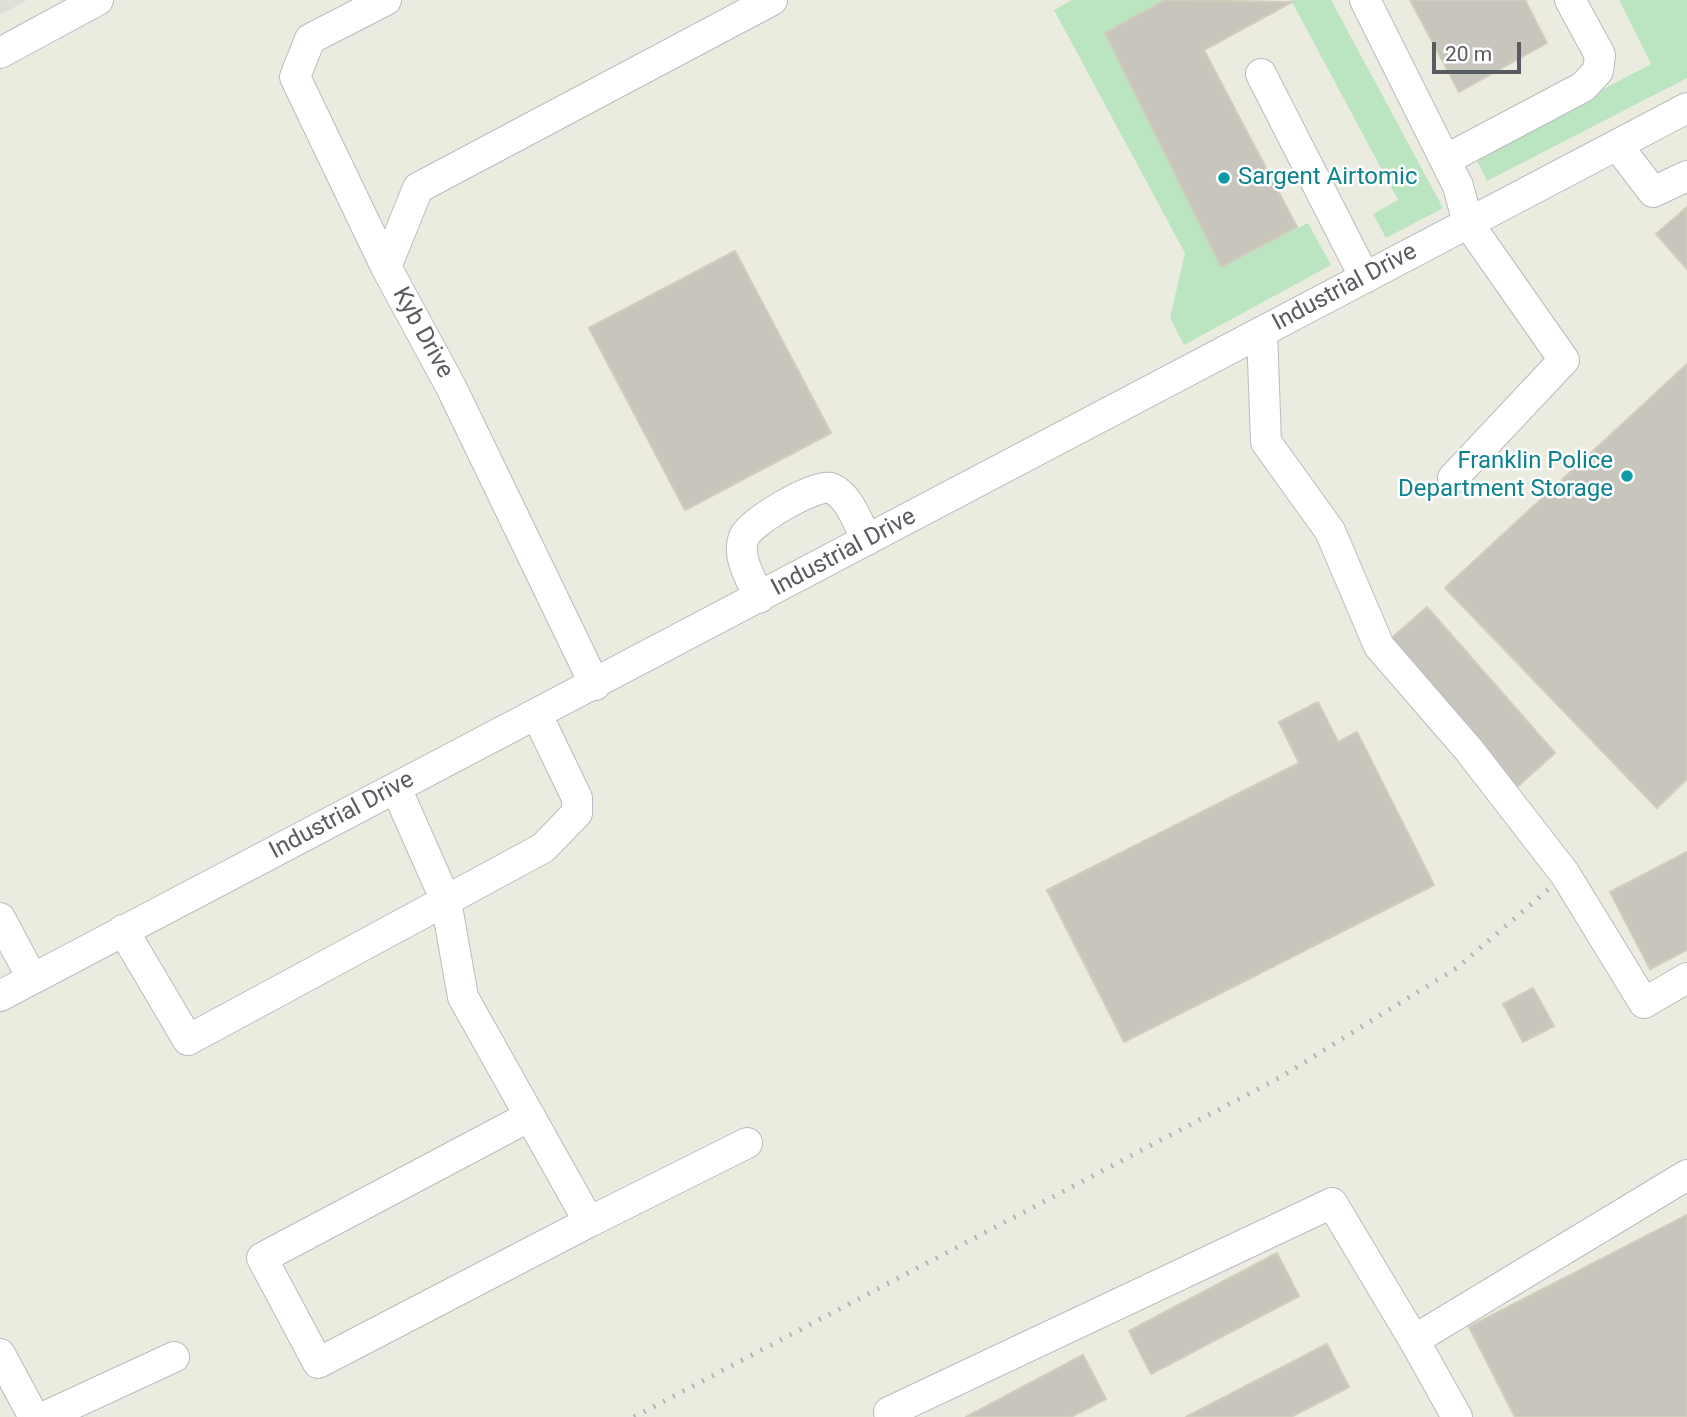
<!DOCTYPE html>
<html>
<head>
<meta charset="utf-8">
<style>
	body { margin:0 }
	#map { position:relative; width:1687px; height:1417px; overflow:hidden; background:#ecebdf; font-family:Roboto,sans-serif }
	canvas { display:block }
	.scale { position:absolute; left:1432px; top:42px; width:89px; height:32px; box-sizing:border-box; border:4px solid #585b61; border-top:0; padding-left:9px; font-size:21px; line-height:24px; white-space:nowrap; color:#585b61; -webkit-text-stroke:5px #fff; paint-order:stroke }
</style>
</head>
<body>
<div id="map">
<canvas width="1687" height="1417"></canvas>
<div class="scale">20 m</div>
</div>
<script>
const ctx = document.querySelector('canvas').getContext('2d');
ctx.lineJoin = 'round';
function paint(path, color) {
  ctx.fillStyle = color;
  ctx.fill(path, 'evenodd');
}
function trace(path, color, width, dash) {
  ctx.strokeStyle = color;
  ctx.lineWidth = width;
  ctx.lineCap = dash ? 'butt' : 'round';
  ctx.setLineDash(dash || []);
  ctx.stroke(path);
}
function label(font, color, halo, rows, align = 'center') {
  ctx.font = font + ' Roboto,sans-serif';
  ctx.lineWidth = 5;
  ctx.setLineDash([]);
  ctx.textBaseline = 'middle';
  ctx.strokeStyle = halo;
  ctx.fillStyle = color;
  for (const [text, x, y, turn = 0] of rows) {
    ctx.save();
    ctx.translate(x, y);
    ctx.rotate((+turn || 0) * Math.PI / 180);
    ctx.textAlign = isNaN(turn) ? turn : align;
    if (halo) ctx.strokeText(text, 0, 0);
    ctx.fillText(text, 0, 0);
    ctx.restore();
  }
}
const industrial = new Path2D(`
	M0,0h27l-27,15z`);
const green = new Path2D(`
	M1072,0h93l-59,33 115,233 87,-43 23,42 -147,80 -14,-27 15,-65 -131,-243z
	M1291,0h40l112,208 -57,30 -13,-24 25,-14z
	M1619,0h68v78l-200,103 -12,-24 176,-93z`);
const building = new Path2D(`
	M1165,0l127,2 -88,48 93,177 -76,40 -116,-234z
	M1410,0h115l22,43 -88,49z
	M1687,207v62l-31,-35z
	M735,251l96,182 -146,77 -96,-182z
	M1687,364v415l-30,29 -212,-220z
	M1427,607l128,146 -39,35 -129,-146z
	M1318,702l20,40 19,-10 77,153 -310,157 -77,-152 252,-127 -20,-41z
	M1687,852v98l-37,19 -40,-77z
	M1533,988l21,38 -31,16 -20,-38z
	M1687,1215v202h-172l-46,-90z
	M1277,1253l22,43 -148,78 -22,-43z
	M1327,1344l22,43 -58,30h-105z
	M1083,1355l23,44 -35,18h-105z`);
const minor = new Path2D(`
	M1365,0l93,186 10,37 96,137 -111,118
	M0,53l98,-53
	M1261,74l104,204
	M1617,145l36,47 34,-16
	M1445,160l138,-73 15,-16 2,-16 -30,-55
	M386,267l-91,-190 15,-38 76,-39
	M1262,332l4,110 64,89 49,115 90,104 96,124 79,129 43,-25
	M759,598c-7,-18 -23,-41 -15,-61 6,-15 72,-54 87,-49 19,8 27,36 36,52
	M595,685l-144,-298 -65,-120 32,-79 354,-188
	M396,788l50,113 17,96 126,225 -271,141 -56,-105 268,-142
	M0,918l32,60
	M123,930l65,110 355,-192 34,-35v-15l-40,-83
	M0,996l1687,-888
	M589,1222l158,-79
	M0,1354l34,63
	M44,1417l130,-60
	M892,1417l-3,-5 443,-209 82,137
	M1457,1417l-43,-77 273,-165`);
const rail = new Path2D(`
	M634,1417l645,-339 179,-111 92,-79`);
const markers = [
	[1224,178,7,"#0f9aa8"],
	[1627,476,7,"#0f9aa8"]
];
const cultureNames = [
	["Sargent Airtomic",1238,178],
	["Franklin Police",1613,462,"right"],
	["Department Storage",1613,490,"right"]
];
const streetNames = [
	["Industrial Drive",1345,288,-28],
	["Kyb Drive",422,333,61],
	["Industrial Drive",844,553,-28],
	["Industrial Drive",342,816,-28]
];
paint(industrial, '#dfded7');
paint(green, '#bae5c0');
paint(building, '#c7c5bc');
trace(building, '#d0cdbd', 2);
trace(minor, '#babbc2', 32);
trace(minor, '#fff', 30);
trace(rail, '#b3b4b4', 5, [2, 9]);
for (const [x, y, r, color] of markers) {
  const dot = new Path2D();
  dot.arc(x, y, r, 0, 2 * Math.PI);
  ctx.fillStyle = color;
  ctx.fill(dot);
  trace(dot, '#fff', 2.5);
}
label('24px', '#0d838f', '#fff', cultureNames, 'left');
label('24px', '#585b61', '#fff', streetNames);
</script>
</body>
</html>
